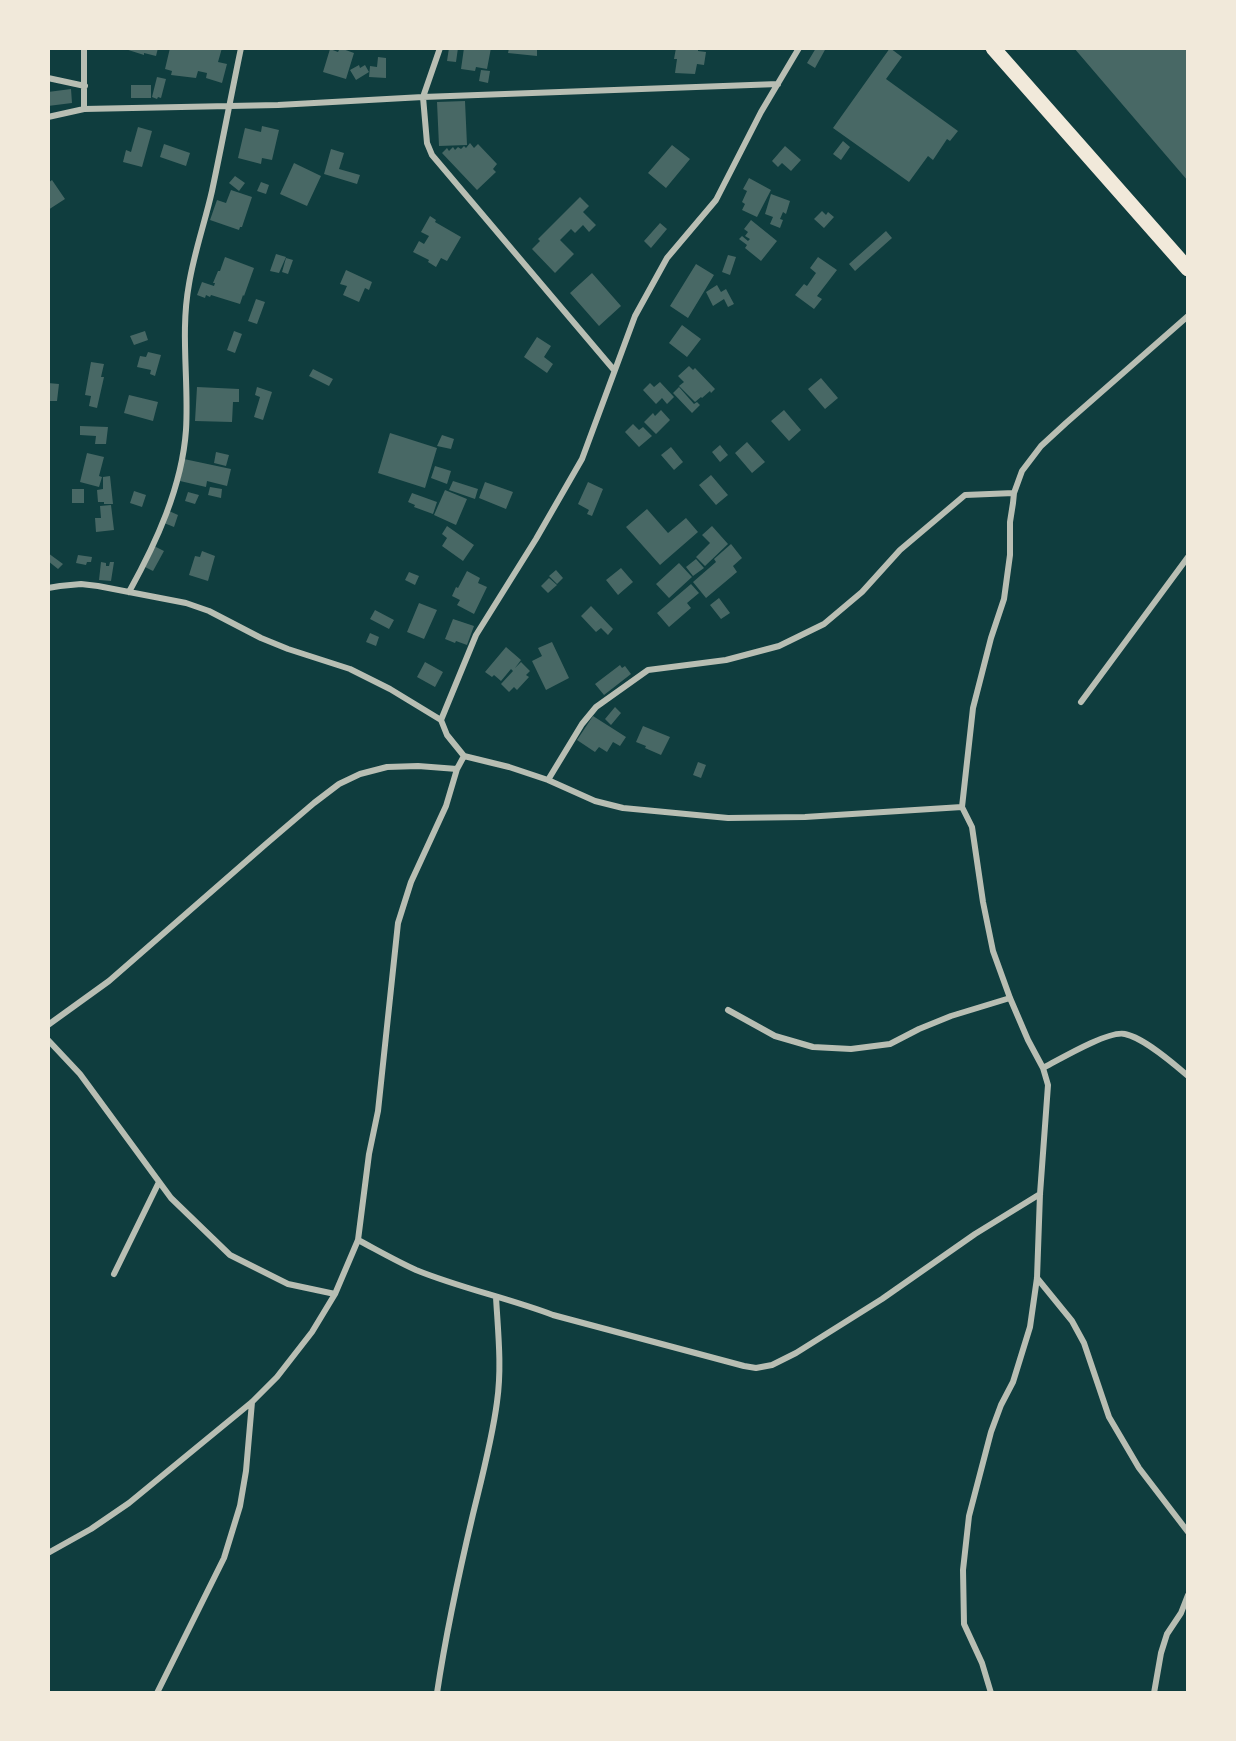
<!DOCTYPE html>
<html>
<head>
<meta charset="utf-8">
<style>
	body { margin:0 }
	#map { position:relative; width:1236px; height:1741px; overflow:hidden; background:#0f3d3e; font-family:"Source Sans 3",sans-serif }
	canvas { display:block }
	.frame { position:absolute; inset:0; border:50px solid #f1e9da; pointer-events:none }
</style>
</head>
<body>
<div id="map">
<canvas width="1236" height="1741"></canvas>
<div class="frame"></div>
</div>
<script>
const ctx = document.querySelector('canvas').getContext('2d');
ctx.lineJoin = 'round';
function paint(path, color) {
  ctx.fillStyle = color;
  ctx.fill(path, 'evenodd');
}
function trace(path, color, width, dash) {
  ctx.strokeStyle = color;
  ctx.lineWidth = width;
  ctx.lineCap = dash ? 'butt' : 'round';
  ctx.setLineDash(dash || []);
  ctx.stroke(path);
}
const building = new Path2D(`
	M122,48h36l-2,8 -12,-3v2z
	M170,48h52l-4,14 9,2 -5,19 -16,-5 1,-5 -9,-2 -2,7 -25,-3 1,-4 -7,-2z
	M340,48l14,5 -8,26 -23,-7 7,-23 8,3z
	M449,48h9l-2,14 -9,-1z
	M464,48h27l-4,21 -11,-2 -1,4 -14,-2z
	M509,48h28v8l-29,-3z
	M676,48h22v3l8,1 -2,13 -7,-1 -2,10 -20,-1 2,-14h-3z
	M816,48h10l-11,20 -8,-5z
	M890,48l12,9 -16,22 72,52 -8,10 -3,-2 -14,21 -5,-4 -19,26 -76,-54z
	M1074,48h114v133z
	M378,57l8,1v20l-17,-1 1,-11 7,1z
	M359,65l1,3 5,-3 4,7 -13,8 -6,-10z
	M481,70l9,1 -2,12 -9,-2z
	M157,77l9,2 -5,19 -3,-1 -1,2 -5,-2z
	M131,85h20v13h-20z
	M71,89l1,14 -24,3v-14z
	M465,101l2,44 -28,1 -2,-44z
	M262,126l17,4 -7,30 -10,-2 -1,6 -23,-6 7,-30 16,4z
	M138,127l14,4 -10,36 -19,-5 3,-12 5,2z
	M843,141l7,6 -9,13 -8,-6z
	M470,143l4,5 4,-4 19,20 -4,5 3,3 -19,18 -35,-37 5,-5 2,3 4,-4 2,3 3,-3 3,2 3,-3 2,2z
	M164,144l26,9 -4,13 -26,-9z
	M672,145l18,14 -24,29 -18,-15z
	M785,146l16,14 -10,11 -9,-8 -4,4 -6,-6z
	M331,149l13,4 -5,16 21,6 -3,9 -33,-10z
	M294,163l27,13 -14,30 -27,-12z
	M235,176l10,7 -6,8 -10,-8z
	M749,178l22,12 -14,27 -15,-7 3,-6 -3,-2 5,-11 -4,-2z
	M52,180l13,19 -17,11v-27z
	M261,182l8,3 -3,9 -9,-3z
	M231,190l21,7 -10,30h-2l-1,3 -29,-10 7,-20 9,3z
	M771,194l19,7 -4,13 -3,-2 -3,7 3,1 -3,8 -10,-4 3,-7 -8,-3z
	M580,197l9,9 -6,6 13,13 -7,7 -6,-7 -8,8 -4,-4 -11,11 14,14 -19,19 -23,-24 8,-8 -2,-2z
	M822,211l4,4 2,-3 6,5 -10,11 -10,-9z
	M430,216l6,4 -1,2 26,15 -14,24 -6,-3 -5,9 -8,-5 1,-2 -16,-8 6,-11 5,3 5,-8 -8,-4z
	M751,220l26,21 -16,20 -16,-13 2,-3 -8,-6 3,-3 6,5 2,-2 -5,-3 3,-4 -4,-3z
	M660,223l7,6 -16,19 -7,-7z
	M886,231l6,7 -37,33 -6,-7z
	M276,254l10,3 -7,16 -9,-2z
	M728,255l8,2 -6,18 -8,-3z
	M225,257l29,11 -10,28 -1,-1 -3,9 -29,-9 -1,2 -4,-2 -1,3 -8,-3 5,-13 12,4 1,-3h-2l5,-12h2z
	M818,257l19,13 -20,26 5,3 -8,10 -19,-14 9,-11 3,2 9,-13 -6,-5z
	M286,258l7,2 -5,14 -6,-2z
	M696,264l18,11 -26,43 -18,-12z
	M346,270l26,12 -3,8 -4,-2 -6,14 -16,-7 4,-9 -7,-2z
	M592,273l29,33 -22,20 -29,-33z
	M717,285l4,7 5,-3 8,15 -6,3 -4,-8 -11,7 -7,-14z
	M256,299l9,3 -8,22 -9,-3z
	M682,325l19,14 -14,18 -18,-14z
	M145,331l3,9 -14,5 -4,-9z
	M234,331l8,3 -7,19 -8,-3z
	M537,337l14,9 -7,11 9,7 -6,9 -23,-16z
	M148,352l13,3 -6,21 -5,-2 1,-4 -14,-3 3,-11 6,1z
	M91,362l13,2 -3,13h3l-7,31 -8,-2 2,-10 -6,-1z
	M689,366l4,4 2,-2 20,21 -4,4 -1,-2 -8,7 -1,-1 -6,5 -16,-16 5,-4 -6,-6z
	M313,369l20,10 -4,7 -20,-10z
	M821,378l17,20 -13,11 -17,-20z
	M660,382l14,15 -7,7 -5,-6 -6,6 -13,-14 7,-7 4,4z
	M48,383l11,1 -2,17h-9z
	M197,387l42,2v13h-6l-1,20 -37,-1z
	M257,387l15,5 -9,28 -9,-3 6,-20 -5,-2z
	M679,387l15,17 3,-2 3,3 -8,8 -19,-20z
	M129,395l29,7 -5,19 -29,-8z
	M661,410l9,10 -14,14 -12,-12 9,-9 2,3z
	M784,410l17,20 -12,11 -18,-20z
	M633,424l6,6 4,-3 9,9 -13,11 -14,-15z
	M80,426l28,1 -2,17h-11l1,-8 -16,-1z
	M390,433l47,15 -12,40 -47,-15z
	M442,435l12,4 -3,10 -14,-3z
	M747,442l18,20 -13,11 -17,-20z
	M720,445l8,10 -8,7 -8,-10z
	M671,447l12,15 -9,8 -13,-15z
	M216,452l13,3 -3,11 -12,-3z
	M87,453l17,4 -5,19 3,1 -3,10 -19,-5z
	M184,459l47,10 -4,17 -20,-5 -1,6 -26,-6z
	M435,466l16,5 -4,13 -16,-6z
	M711,475l17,20 -12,10 -17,-20z
	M110,476l3,28h-9v-2h-6l-1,-12 6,-1v-12z
	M453,481l25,8 -3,10 -26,-9z
	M485,482l28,10 -7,17 -27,-11z
	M588,482l15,7 -11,27 -5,-2 2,-4 -11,-6z
	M210,487l12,2 -1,9 -13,-3z
	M72,489h12v14h-12z
	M445,490l22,9 -11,26 -22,-10z
	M134,491l12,4 -4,12 -12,-4z
	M188,492l11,3 -4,9 -10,-3z
	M412,493l25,9 -4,12 -19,-7 1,-2 -7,-3z
	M111,505l3,25 -18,2 -1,-14h6l-1,-12z
	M647,509l21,24 18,-15 12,14 -38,33 -34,-38z
	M169,511l9,4 -4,12 -10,-4z
	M447,526l27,19 -11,16 -21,-15 5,-8 -5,-4z
	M712,526l16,18 -23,22 -9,-9 14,-14 -8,-8z
	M731,544l11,14 -9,8 4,6 -31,26 -13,-16 23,-20 -2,-3z
	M154,546l10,5 -11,20 -8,-4z
	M202,551l13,5 -7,25 -19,-6 6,-19 5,1z
	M48,553l15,11 -5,5 -10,-8z
	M78,555l14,2 -1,5h-4l-1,3 -10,-2z
	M696,559l8,9 -11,8 -7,-9z
	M101,562l5,1v3h3l1,-4h4l-3,19 -12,-1z
	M679,563l13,14 -23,21 -13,-14z
	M621,568l12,14 -15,13 -12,-15z
	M556,570l7,8 -6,6 -8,-8z
	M467,571l13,7 -2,5 9,4 -13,27 -17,-9 3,-5 -8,-4 4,-9 2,1z
	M409,572l10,4 -4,9 -10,-5z
	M549,578l8,7 -9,8 -7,-7z
	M691,584l8,9 -12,10 4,5 -22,19 -12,-14z
	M719,598l11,15 -9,6 -11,-14z
	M419,603l18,7 -13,29 -17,-7z
	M591,606l22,23 -5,6 -7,-7 -5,4 -15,-16z
	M375,610l19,10 -5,9 -19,-10z
	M453,619l21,7 -7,19 -11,-4 -1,2 -10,-4z
	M370,633l9,4 -3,9 -10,-4z
	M552,642l17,36 -23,12 -14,-29 10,-5 -4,-8z
	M506,647l15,13 -6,8 6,-6 9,9 -4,4 3,2 -12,13 -3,-3 -5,5 -8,-8 12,-13 -2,-2 -10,12 -7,-6 -2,2 -7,-5z
	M425,662l18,10 -8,15 -18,-10z
	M620,665l2,3 3,-2 6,8 -27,21 -9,-11z
	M615,707l6,6 -10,12 -6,-6z
	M593,716l33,21 -6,9 -7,-4 -6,10 -8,-5 -4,5 -18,-12z
	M643,726l27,11 -9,18 -16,-7 1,-2 -10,-4z
	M698,762l8,3 -5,13 -8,-3z`);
const minor = new Path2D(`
	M84,48v61
	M440,48l-17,49 4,46 5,12 182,215
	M48,78l37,8
	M48,117l36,-8 194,-4 145,-8 355,-13
	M48,588l12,-2 21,-2 17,2 88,17 23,8 52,27 27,11 62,20 40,20 51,31 6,15 17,21 45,11 39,13 47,21 28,7 105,10 77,-1 157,-10
	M129,592c27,-49 53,-105 57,-162 3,-49 -6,-97 3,-146 5,-31 16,-62 23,-93 10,-47 19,-95 29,-143
	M1081,702l107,-145
	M441,720l35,-85 60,-96 46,-80 53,-143 32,-58 49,-58 45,-88 38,-64
	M548,780l34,-56 14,-17 52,-37 78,-10 53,-14 45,-22 38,-32 38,-42 65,-55 49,-2
	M728,1010l47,26 38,11 38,2 39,-5 29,-15 32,-13 59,-18
	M48,1025l61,-44 157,-137 48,-41 25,-19 21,-10 27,-7 31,-1 39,3
	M48,1040l32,34 91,124 59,57 58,29 47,10
	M1043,1068c17,-9 66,-38 82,-34 19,4 48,29 63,42
	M358,1240c19,10 38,21 58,30 44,18 92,28 137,45l191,51 12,2 16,-3 24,-12 86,-54 93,-65 65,-40
	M114,1274l45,-92
	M1037,1278l35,43 12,22 25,74 30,51 49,64
	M48,1553l43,-24 38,-26 123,-101 25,-25 35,-45 23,-38 23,-54 11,-86 9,-43 20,-188 13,-41 35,-76 11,-37 7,-13
	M157,1693l67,-135 16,-52 6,-35 6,-69
	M437,1693c9,-60 22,-120 36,-179 9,-37 19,-74 24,-112 5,-35 1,-70 -1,-105
	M991,1693l-9,-30 -18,-39 -1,-54 6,-54 22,-84 10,-27 12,-23 17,-55 7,-49 3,-84 8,-109 -5,-17 -15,-28 -18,-42 -17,-47 -10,-49 -11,-75 -10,-20 11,-99 18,-70 13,-39 6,-44v-33l3,-19 1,-10 8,-22 19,-25 25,-23 122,-107
	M1154,1693l7,-40 6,-19 14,-21 7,-18`);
const primary = new Path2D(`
	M993,48l195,221`);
paint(building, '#486865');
trace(minor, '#b8beb3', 6);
trace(primary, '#f1e9da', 15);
</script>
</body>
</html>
